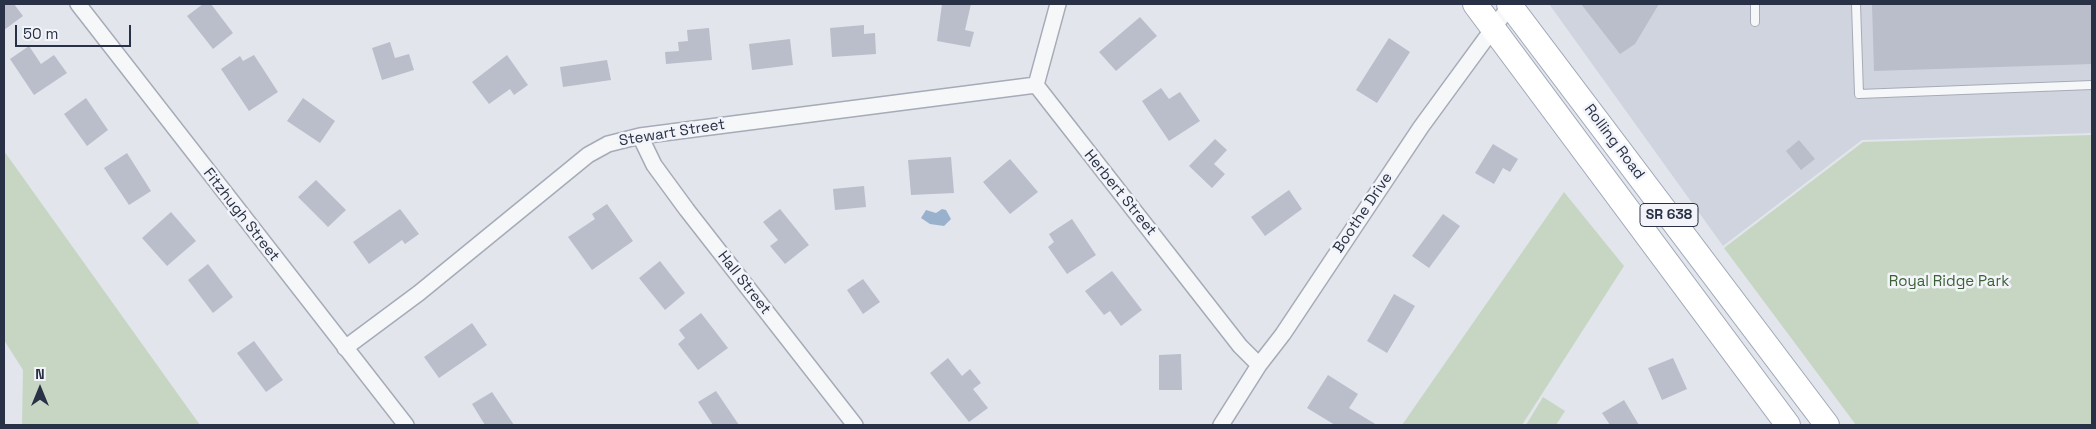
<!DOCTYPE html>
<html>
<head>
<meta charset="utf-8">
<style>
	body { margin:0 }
	#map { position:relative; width:2096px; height:429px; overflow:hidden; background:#e2e5ec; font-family:"Space Grotesk",sans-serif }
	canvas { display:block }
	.frame { position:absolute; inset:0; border:5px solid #283145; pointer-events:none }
	.north { position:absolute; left:15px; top:364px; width:50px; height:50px; -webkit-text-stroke:4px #f2f4f9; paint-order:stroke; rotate:0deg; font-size:14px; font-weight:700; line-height:20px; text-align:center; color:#283145 }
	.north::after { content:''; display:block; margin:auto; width:18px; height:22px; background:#283145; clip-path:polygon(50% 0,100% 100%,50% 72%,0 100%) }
	.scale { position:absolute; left:15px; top:25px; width:116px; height:22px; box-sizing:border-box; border:2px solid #283145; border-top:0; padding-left:6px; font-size:15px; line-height:18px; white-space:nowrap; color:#283145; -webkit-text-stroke:4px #f2f4f9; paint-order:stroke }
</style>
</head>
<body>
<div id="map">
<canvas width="2096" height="429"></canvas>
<div class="frame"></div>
<div class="north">N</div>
<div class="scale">50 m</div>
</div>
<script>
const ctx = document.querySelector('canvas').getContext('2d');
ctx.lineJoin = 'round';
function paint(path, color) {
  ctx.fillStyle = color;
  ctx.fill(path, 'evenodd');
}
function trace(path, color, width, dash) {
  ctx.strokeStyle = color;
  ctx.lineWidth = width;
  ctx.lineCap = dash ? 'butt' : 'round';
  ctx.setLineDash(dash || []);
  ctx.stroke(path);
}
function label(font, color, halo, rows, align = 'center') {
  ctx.font = font + ' "Space Grotesk",sans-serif';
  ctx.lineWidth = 5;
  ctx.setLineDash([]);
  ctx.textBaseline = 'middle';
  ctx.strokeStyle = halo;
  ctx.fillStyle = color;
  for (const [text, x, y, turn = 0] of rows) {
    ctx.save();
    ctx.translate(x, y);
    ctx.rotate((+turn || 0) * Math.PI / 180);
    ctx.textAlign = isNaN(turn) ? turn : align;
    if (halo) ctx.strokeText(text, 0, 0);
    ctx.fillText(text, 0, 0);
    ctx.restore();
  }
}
const built = new Path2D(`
	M1549,4h543v129l-230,7 -139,106z`);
const green = new Path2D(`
	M2092,135v290h-236l-132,-177 139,-106z
	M4,151l196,274h-178l1,-55 -19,-30z
	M1564,192l60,74 -102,159h-120z
	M1543,397l22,14 -9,14h-30z`);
const water = new Path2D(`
	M942,209l4,1 5,9 -7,7 -14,-2 -9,-6 5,-8 10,3z`);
const building = new Path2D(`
	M4,4h10l9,12 -19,14z
	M203,4h8l22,29 -20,16 -26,-33z
	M942,4h29l-6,26 9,2 -4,15 -33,-6z
	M1581,4h78l-24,40 -15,10z
	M1872,4h220v60l-218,7z
	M1140,17l17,19 -41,35 -17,-19z
	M864,25v9l11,-1 1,21 -44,3 -2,-29z
	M709,28l3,32 -46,4 -1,-12 14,-1 -1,-9 10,-1 -1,-11z
	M1389,38l21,14 -33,51 -21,-13z
	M790,39l3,26 -41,5 -3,-26z
	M390,42l5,16 14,-4 5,16 -32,10 -10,-32z
	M29,46l12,18 13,-9 13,18 -33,22 -24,-36z
	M254,55l24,37 -29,19 -28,-42 19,-13 3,5z
	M507,55l21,30 -14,10 -4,-6 -21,15 -17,-22z
	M607,60l4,20 -48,7 -3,-20z
	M1161,88l8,11 11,-7 20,29 -31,20 -27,-40z
	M86,98l22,32 -21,16 -23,-32z
	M303,98l32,23 -15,22 -33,-22z
	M1215,139l12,11 -13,14 11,10 -13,14 -23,-22z
	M1799,140l16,19 -14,11 -15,-19z
	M1493,144l25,15 -8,13 -7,-4 -9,16 -19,-11z
	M127,153l24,38 -22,14 -25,-37z
	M951,157l3,36 -43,2 -3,-35z
	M1010,159l28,33 -28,22 -27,-32z
	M316,180l30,30 -18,17 -30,-30z
	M864,186l2,21 -31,3 -2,-21z
	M1289,190l13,19 -37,27 -14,-19z
	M607,204l26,37 -41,29 -24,-33 27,-18 -3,-5z
	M400,209l19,25 -14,10 -3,-4 -33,24 -16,-22z
	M780,209l29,36 -24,19 -15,-18 8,-6 -15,-18z
	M171,212l25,29 -29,25 -25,-28z
	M1443,214l17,12 -31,42 -17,-12z
	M1072,219l24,36 -29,19 -19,-27 6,-5 -5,-8z
	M660,261l25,32 -20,17 -26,-32z
	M208,264l25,33 -20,16 -25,-33z
	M1112,271l30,39 -21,16 -11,-15 -6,4 -19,-24z
	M863,279l17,23 -17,12 -16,-24z
	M1394,294l21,12 -28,47 -20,-12z
	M701,313l27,35 -30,22 -20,-26 7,-6 -6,-8z
	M472,323l15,22 -48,33 -15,-21z
	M254,341l29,39 -17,12 -29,-39z
	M1181,354l1,36h-23v-35z
	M948,358l14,18 8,-7 11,14 -8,6 15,19 -19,14 -39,-49z
	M1673,358l14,31 -25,11 -14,-32z
	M1328,375l30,19 -9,14 28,17h-42l-28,-17z
	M716,391l23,34h-26l-15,-23z
	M492,392l22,33h-29l-13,-21z
	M1624,400l15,25h-29l-8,-12z`);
const lane = new Path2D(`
	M1755,4v18
	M1856,4l3,90 233,-9`);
const street = new Path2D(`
	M78,4l328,421
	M1036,85l204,261 19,19
	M1036,85l22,-81
	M640,136l14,29 33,45 168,215
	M345,348l74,-55 169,-138 20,-11 32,-8 396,-51
	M1221,425l38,-60 24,-31 138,-207 90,-123`);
const primary = new Path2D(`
	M1475,4l313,421
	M1509,4l318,421`);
const shields = [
	[1669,215,58]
];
const shieldNames = [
	["SR 638",1669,215]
];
const streetNames = [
	["Stewart Street",672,133,-9],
	["Rolling Road",1614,142,53],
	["Herbert Street",1120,193,51],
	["Boothe Drive",1363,213,-56],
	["Fitzhugh Street",241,215,52],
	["Hall Street",744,283,52]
];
const parkNames = [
	["Royal Ridge Park",1949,282]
];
paint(built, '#d0d4de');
paint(green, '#c6d6c2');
paint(water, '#9ab1ce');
paint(building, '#b9beca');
trace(lane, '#a6abb7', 10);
trace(street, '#a6abb7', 18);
trace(primary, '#a0a9b9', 26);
trace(lane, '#f5f7f9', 8);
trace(street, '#f5f7f9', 15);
trace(primary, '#fff', 24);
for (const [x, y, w] of shields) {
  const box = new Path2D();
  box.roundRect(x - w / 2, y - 11.5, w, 23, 4);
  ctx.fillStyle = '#f2f4f9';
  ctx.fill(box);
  trace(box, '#283145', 1);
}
label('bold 14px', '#283145', null, shieldNames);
label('15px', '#283145', '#f2f4f9', streetNames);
label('15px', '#3b6234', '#f2f4f9', parkNames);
</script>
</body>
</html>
